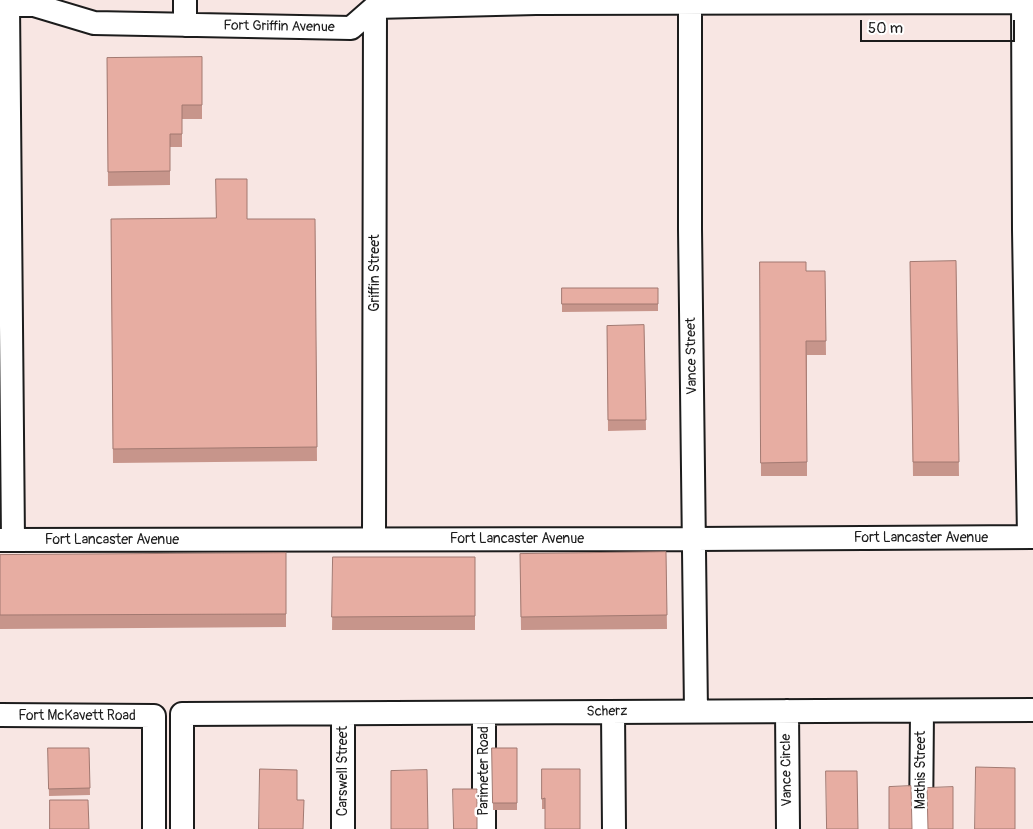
<!DOCTYPE html>
<html>
<head>
<meta charset="utf-8">
<style>
	body { margin:0 }
	#map { position:relative; width:1033px; height:829px; overflow:hidden; background:#f8e6e3; font-family:Pangolin,sans-serif }
	canvas { display:block }
	.scale { position:absolute; left:860px; top:20px; width:155px; height:22px; box-sizing:border-box; border:2px solid #1c1c1c; border-top:0; padding-left:6px; font-size:15px; line-height:18px; white-space:nowrap; color:#1c1c1c; -webkit-text-stroke:4px #fff; paint-order:stroke }
</style>
</head>
<body>
<div id="map">
<canvas width="1033" height="829"></canvas>
<div class="scale">50 m</div>
</div>
<script>
const ctx = document.querySelector('canvas').getContext('2d');
ctx.lineJoin = 'round';
function trace(path, color, width, dash) {
  ctx.strokeStyle = color;
  ctx.lineWidth = width;
  ctx.lineCap = dash ? 'butt' : 'round';
  ctx.setLineDash(dash || []);
  ctx.stroke(path);
}
function paint(path, color) {
  ctx.fillStyle = color;
  ctx.fill(path, 'evenodd');
}
function label(font, color, halo, rows, align = 'center') {
  ctx.font = font + ' Pangolin,sans-serif';
  ctx.lineWidth = 5;
  ctx.setLineDash([]);
  ctx.textBaseline = 'middle';
  ctx.strokeStyle = halo;
  ctx.fillStyle = color;
  for (const [text, x, y, turn = 0] of rows) {
    ctx.save();
    ctx.translate(x, y);
    ctx.rotate((+turn || 0) * Math.PI / 180);
    ctx.textAlign = isNaN(turn) ? turn : align;
    if (halo) ctx.strokeText(text, 0, 0);
    ctx.fillText(text, 0, 0);
    ctx.restore();
  }
}
const minor = new Path2D(`
	M185,0v25
	M690,2v227l6,482
	M1023,2l1,228 5,307
	M0,5h34l60,18 257,5 24,-21 161,-4 497,-1
	M8,5l5,535
	M374,538l1,-531
	M0,540l695,-1 338,-2
	M787,711l1,118
	M613,712l1,117
	M484,713v116
	M343,714v115
	M0,715l154,1v113
	M182,829v-115l851,-4
	M921,829l1,-118`);
const wall = new Path2D(`
	M202,57v62h-20v28h-12v38l-62,1 -1,-128z
	M216,218l31,1h68l2,242 -204,2 -2,-244z
	M956,261l3,215h-46l-3,-214z
	M760,262l46,9h19l1,84h-19v121h-46z
	M562,288h96v23l-96,1z
	M644,325l2,105 -38,1 -1,-105z
	M666,552l1,77 -146,1 -1,-76z
	M286,553v74l-286,2v-74z
	M333,557h142v73h-143z
	M48,748h41l1,47 -41,1z
	M492,748h25v62h-24z
	M542,769l38,60 -35,-20h-3z`);
const building = new Path2D(`
	M202,57v48h-20v29h-12v37l-62,1 -1,-114z
	M216,179h31v40h68l2,228 -204,2 -2,-230 105,-1z
	M956,261l3,201h-46l-3,-200z
	M760,262h46v9h19l1,70h-20l1,121 -46,1z
	M562,288h96v16h-96z
	M644,325l2,95h-38l-1,-94z
	M666,552l1,63 -146,2 -1,-63z
	M286,553v61l-286,1v-60z
	M333,557h142v59l-143,1z
	M48,748h41l1,40 -41,1z
	M492,748h25v55h-24z
	M976,767l39,1v61h-40z
	M260,769l37,1v30h7l-1,29h-44z
	M542,769h38v60h-35v-31l-3,1z
	M427,770l1,59h-37v-58z
	M826,771h31l1,58h-31z
	M911,786l1,43h-23v-42z
	M953,787v42h-25l-1,-41z
	M453,789h24v40h-23z
	M50,800h38l1,29h-39z`);
const streetNames = [
	["Fort Griffin Avenue",279,27,1],
	["Griffin Street",375,273,-90],
	["Vance Street",692,356,-91],
	["Fort Lancaster Avenue",921,538],
	["Fort Lancaster Avenue",517,539],
	["Fort Lancaster Avenue",112,540],
	["Scherz",607,712,-1],
	["Fort McKavett Road",77,716],
	["Vance Circle",787,770,-91],
	["Mathis Street",921,770,-90],
	["Carswell Street",343,771,-90],
	["Parimeter Road",484,771,-90]
];
trace(minor, '#1c1c1c', 26);
trace(minor, '#fff', 22);
paint(wall, '#c7958b');
paint(building, '#e7ada2');
trace(building, '#a27971', 1);
label('14px', '#1c1c1c', '#fff', streetNames);
</script>
</body>
</html>
